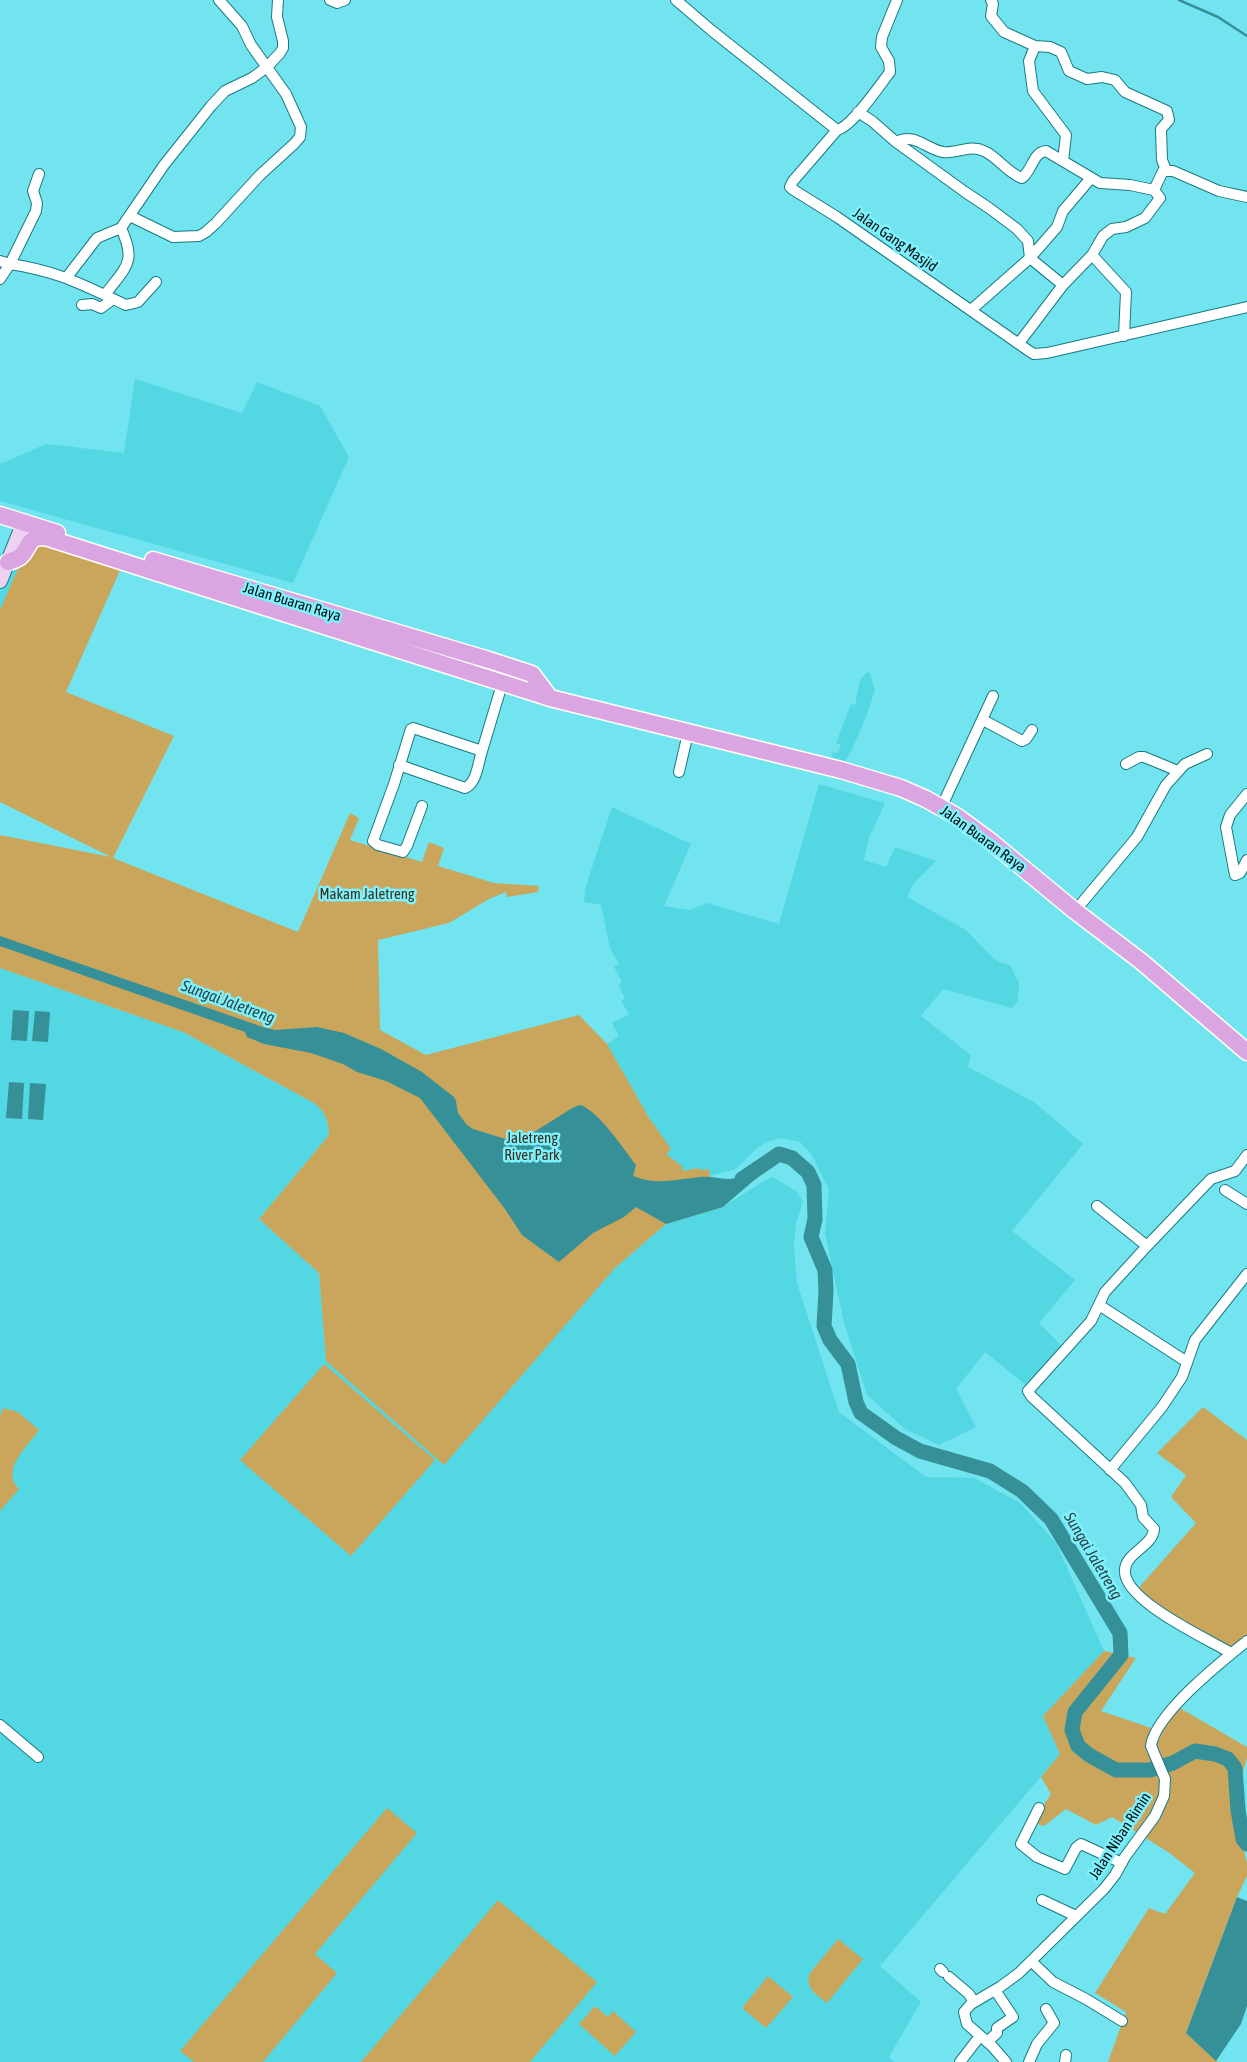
<!DOCTYPE html>
<html>
<head>
<meta charset="utf-8">
<style>
	body { margin:0 }
	canvas { display:block; background:#71e4ef }
</style>
</head>
<body>
<canvas width="1247" height="2062"></canvas>
<script>
const ctx = document.querySelector('canvas').getContext('2d');
ctx.lineJoin = 'round';
function paint(path, color) {
  ctx.fillStyle = color;
  ctx.fill(path, 'evenodd');
}
function trace(path, color, width, dash) {
  ctx.strokeStyle = color;
  ctx.lineWidth = width;
  ctx.lineCap = dash ? 'butt' : 'round';
  ctx.setLineDash(dash || []);
  ctx.stroke(path);
}
function label(font, color, halo, rows, align = 'center') {
  ctx.font = font + ' "Asap Condensed",sans-serif';
  ctx.lineWidth = 5;
  ctx.setLineDash([]);
  ctx.textBaseline = 'middle';
  ctx.strokeStyle = halo;
  ctx.fillStyle = color;
  for (const [text, x, y, turn = 0] of rows) {
    ctx.save();
    ctx.translate(x, y);
    ctx.rotate((+turn || 0) * Math.PI / 180);
    ctx.textAlign = isNaN(turn) ? turn : align;
    if (halo) ctx.strokeText(text, 0, 0);
    ctx.fillText(text, 0, 0);
    ctx.restore();
  }
}
const built = new Path2D(`
	M135,379l107,34 15,-31 63,24 29,51 -56,126 -293,-82v-37l46,-20 78,9z
	M0,553l31,11 -31,63z
	M867,672l3,1 5,17 -9,27 -14,32 -10,17 -13,-4 4,-10 5,1 3,-8 -5,-2 15,-39 4,1 5,-25z
	M819,784l66,19 -16,35 -5,22 22,7 9,-20 41,14 -22,22 -7,14 59,33 27,28 8,5 9,2 9,18 -1,18 -6,7 -69,-19 -22,27 50,39 -3,12 66,35 49,42 -71,87 63,49 -36,43 24,24 -36,39 -42,-34 -29,37 20,38 -37,18 -34,-16 -38,-34 -23,-72 -19,-89 4,-44 -17,-35 -12,-13 -19,-4 -15,4 -11,8 -19,19 -26,7 -1,-7 -9,1v-2l-18,3v-4l-16,-13 5,-5 -23,-33 -41,-72 12,-8 -7,-13 17,-9 -8,-13 4,-3 -7,-13 4,-3 -8,-15 5,-3 -9,-16 -9,-43 -17,-3 2,-16 26,-79 79,37 -27,62 26,4 17,-7 72,21z
	M0,968l183,64 131,71 9,7 5,12 1,13 -70,84 60,54 7,88 289,-93 51,-44 57,-17 41,-26 9,-4 24,15 6,9 -7,23 -2,23 3,36 42,129 87,65 49,1 45,25 36,40 48,108 -61,65 17,38 -180,212 41,36 -32,55 6,5h-895z`);
const green = new Path2D(`
	M41,543l81,23 -56,126 108,44 -61,122 185,74 52,-119 9,5 -9,22 72,22 7,-20 15,6 -6,18 56,17 45,3 -1,6 -31,5 -1,-5 -17,7 -40,24 -71,17 2,90 46,25 153,-40 28,29 41,72 23,33 -5,5 17,13 -1,4 18,-3v2l9,-1 1,7 13,31 -57,17 -51,44 -171,197 -118,-104 -7,-88 -60,-54 70,-84c-1,-15 -3,-23 -15,-32l-131,-71 -183,-64v-133l111,22 -111,-55v-192l26,-60z
	M324,1364l111,96 -84,96 -111,-96z
	M1203,1407l44,33v199l-15,13 -97,-60 61,-69 -25,-26 15,-22 -29,-22z
	M3,1408l15,4 21,18c-12,17 -39,40 -20,59l-19,22v-95z
	M1104,1651l32,7 -35,53 53,18 24,-22 69,40v11l-14,47 14,58v13l-10,21 -51,136 32,29h-110l18,-50 -31,-19 54,-85 16,6 30,-41 -27,-21 -56,-35 -16,8 -30,-16 -22,17 -12,-4 19,-28 -10,-17 19,-23 -17,-38z
	M387,1808l30,25 -102,121 22,19 -74,89h-69l-14,-11z
	M498,1900l99,82 -67,80h-169z
	M838,1939l25,20 -36,44c-10,-8 -23,-15 -17,-30z
	M768,1976l25,21 -27,31 -24,-20z
	M595,2006l13,11 5,-6 23,21 -21,24 -36,-32z`);
const water = new Path2D(`
	M0,936l263,91 12,3 42,-3 27,6 37,16 41,23 32,25 2,4 2,12 9,12 6,4 39,12 14,-4 48,-30 7,-2c20,9 41,42 55,60l-3,11c25,10 43,3 68,1 11,-1 25,4 35,1 7,-2 16,-11 23,-15v13l-36,31 -57,17 -30,-17 -12,10 -31,16 -34,29 -37,-27 -17,-26 -85,-111 -34,-17 -29,-9 -14,-8 -32,-11 -47,-9 -17,-7 -2,-5 -245,-86z
	M13,1010l16,1 -2,30 -16,-1z
	M35,1011l15,1 -2,30 -16,-1z
	M9,1082l15,1 -2,36 -16,-1z
	M30,1083l16,1 -3,36 -15,-1z
	M1237,1897l10,4v105l-6,18 -25,37 -30,-28z`);
const stream = new Path2D(`
	M1179,0l39,17 29,19`);
const river = new Path2D(`
	M742,1179l37,-25 13,4 16,14 6,13 1,34 -4,18 14,33 1,21 -2,35 6,14 18,24 8,38 5,11 35,25 24,13 70,20 32,20 29,28 69,114 1,22 -46,57 -3,18 6,16 11,9 27,15h34l23,-7 22,-12 20,3 13,5 7,9 3,42 5,29 4,5`);
const street = new Path2D(`
	M330,0l7,3 8,-3
	M676,0l35,30 126,100 -44,51 -3,6 2,2 45,28 192,134 5,3 13,-1 200,-46
	M991,0l2,4 -2,12 13,16 31,14 15,1 11,5 8,19 18,8 15,-2 13,3 10,12 42,19 2,9 -8,9 1,31 4,10
	M1035,46l-6,15 4,30 33,44 -3,26
	M858,112l14,9 24,21 69,50 24,16 28,21 11,12 2,17 33,27
	M837,130c15,-3 42,-44 53,-58l-1,-11 -8,-14 1,-10 15,-37
	M896,142c18,-10 30,7 47,10 14,2 27,-8 41,-1 14,6 23,22 38,27 10,-7 11,-26 24,-27l54,32 30,2 24,5
	M39,174l-6,17 4,12 -1,8 -26,53c48,7 73,21 116,41l12,-3 18,-20
	M130,216l43,21 26,-1 7,-4 10,-9 44,-48 34,-31 6,-7 1,-10 -15,-33 -35,-49 -9,-19 -23,-26
	M1092,255l34,37 -2,44
	M0,261l10,3 -10,15
	M67,277l30,-39 24,-10
	M105,295c21,-29 32,-32 16,-67l43,-63 47,-59 14,-15 27,-13 15,-11 13,-14 3,-5v-7l-6,-24 1,-17
	M82,305l10,-1 9,4 12,-9
	M971,310l59,-52 27,-31 6,-16 28,-33
	M1019,343l44,-58 29,-30 11,-19 9,-7 14,-2 19,-9 15,-20 -6,-8 9,-19h10l46,20 28,6
	M983,720l39,21 4,-2 6,-9
	M1126,764l13,-7h5l34,14
	M399,765l66,23c12,-5 13,-25 17,-37
	M679,772l9,-39
	M1247,794l-17,21 -4,12 9,48 5,-2 7,-13
	M422,806l-15,40 -4,6 -25,-7 -5,-4 21,-57 17,-55 2,-1 69,23 21,-70
	M941,808l52,-112
	M1075,911l62,-74 29,-52 19,-21 22,-10
	M1225,1190l22,14
	M1097,1206l50,40
	M1099,1305l88,57
	M1110,1470l52,-63 20,-30 13,-37 52,-66
	M1231,1653c-23,-14 -110,-53 -106,-84 2,-17 28,-23 29,-40l-11,-12 -2,-12 -16,-22 -94,-87 -3,-5 63,-70 14,-29 42,-46 64,-67 24,-8 12,-16
	M0,1725l38,32
	M1039,1808l-18,36 16,13 28,12 11,-21 5,-4 41,19
	M1042,1900l34,16
	M1031,1961l22,21 33,17 36,22
	M940,1969l3,3
	M949,1977l20,17 5,8
	M987,2042l10,-9v-5l16,-11 -18,-27
	M960,2062l20,-26
	M1006,2062l-14,-16 -25,-22 -3,-12 7,-8 29,-17 19,-14 85,-84 11,-14 10,-18 30,-41 9,-20 1,-17 -14,-33c4,-32 71,-85 96,-105
	M1029,2062l8,-18 17,-21 -8,-14
	M1065,2062l1,-7`);
const secondary = new Path2D(`
	M0,581l24,-59`);
const primary = new Path2D(`
	M0,515l57,18
	M153,560l336,100 43,14 18,24
	M8,562c4,-1 9,-3 12,-5 11,-10 6,-20 25,-20l505,161 291,72 60,18 25,11 30,17 33,24 86,71 67,51 105,90`);
const streetNames = [
	["Jalan Gang Masjid",895,240,35],
	["Jalan Buaran Raya",292,602,17],
	["Jalan Buaran Raya",983,839,36],
	["Jalan Niban Rimin",1120,1836,-57]
];
const parkNames = [
	["Makam Jaletreng",367,894],
	["Jaletreng",532,1138],
	["River Park",532,1155]
];
const waterNames = [
	["Sungai Jaletreng",228,1002,20],
	["Sungai Jaletreng",1093,1556,59]
];
paint(built, '#53d7e2');
paint(green, '#caa65d');
paint(water, '#359098');
trace(stream, '#359098', 2.5);
trace(river, '#359098', 15);
trace(street, '#187a82', 12);
trace(secondary, '#187a82', 16);
trace(primary, '#fff', 19);
trace(street, '#fff', 10);
trace(secondary, '#edd2f0', 14);
trace(primary, '#daa5e1', 16);
label('15px', '#000f12', '#7ef1fc', streetNames);
label('15px', '#392f1c', '#7ef1fc', parkNames);
label('italic 16px', '#294548', '#7ef1fc', waterNames);
</script>
</body>
</html>
